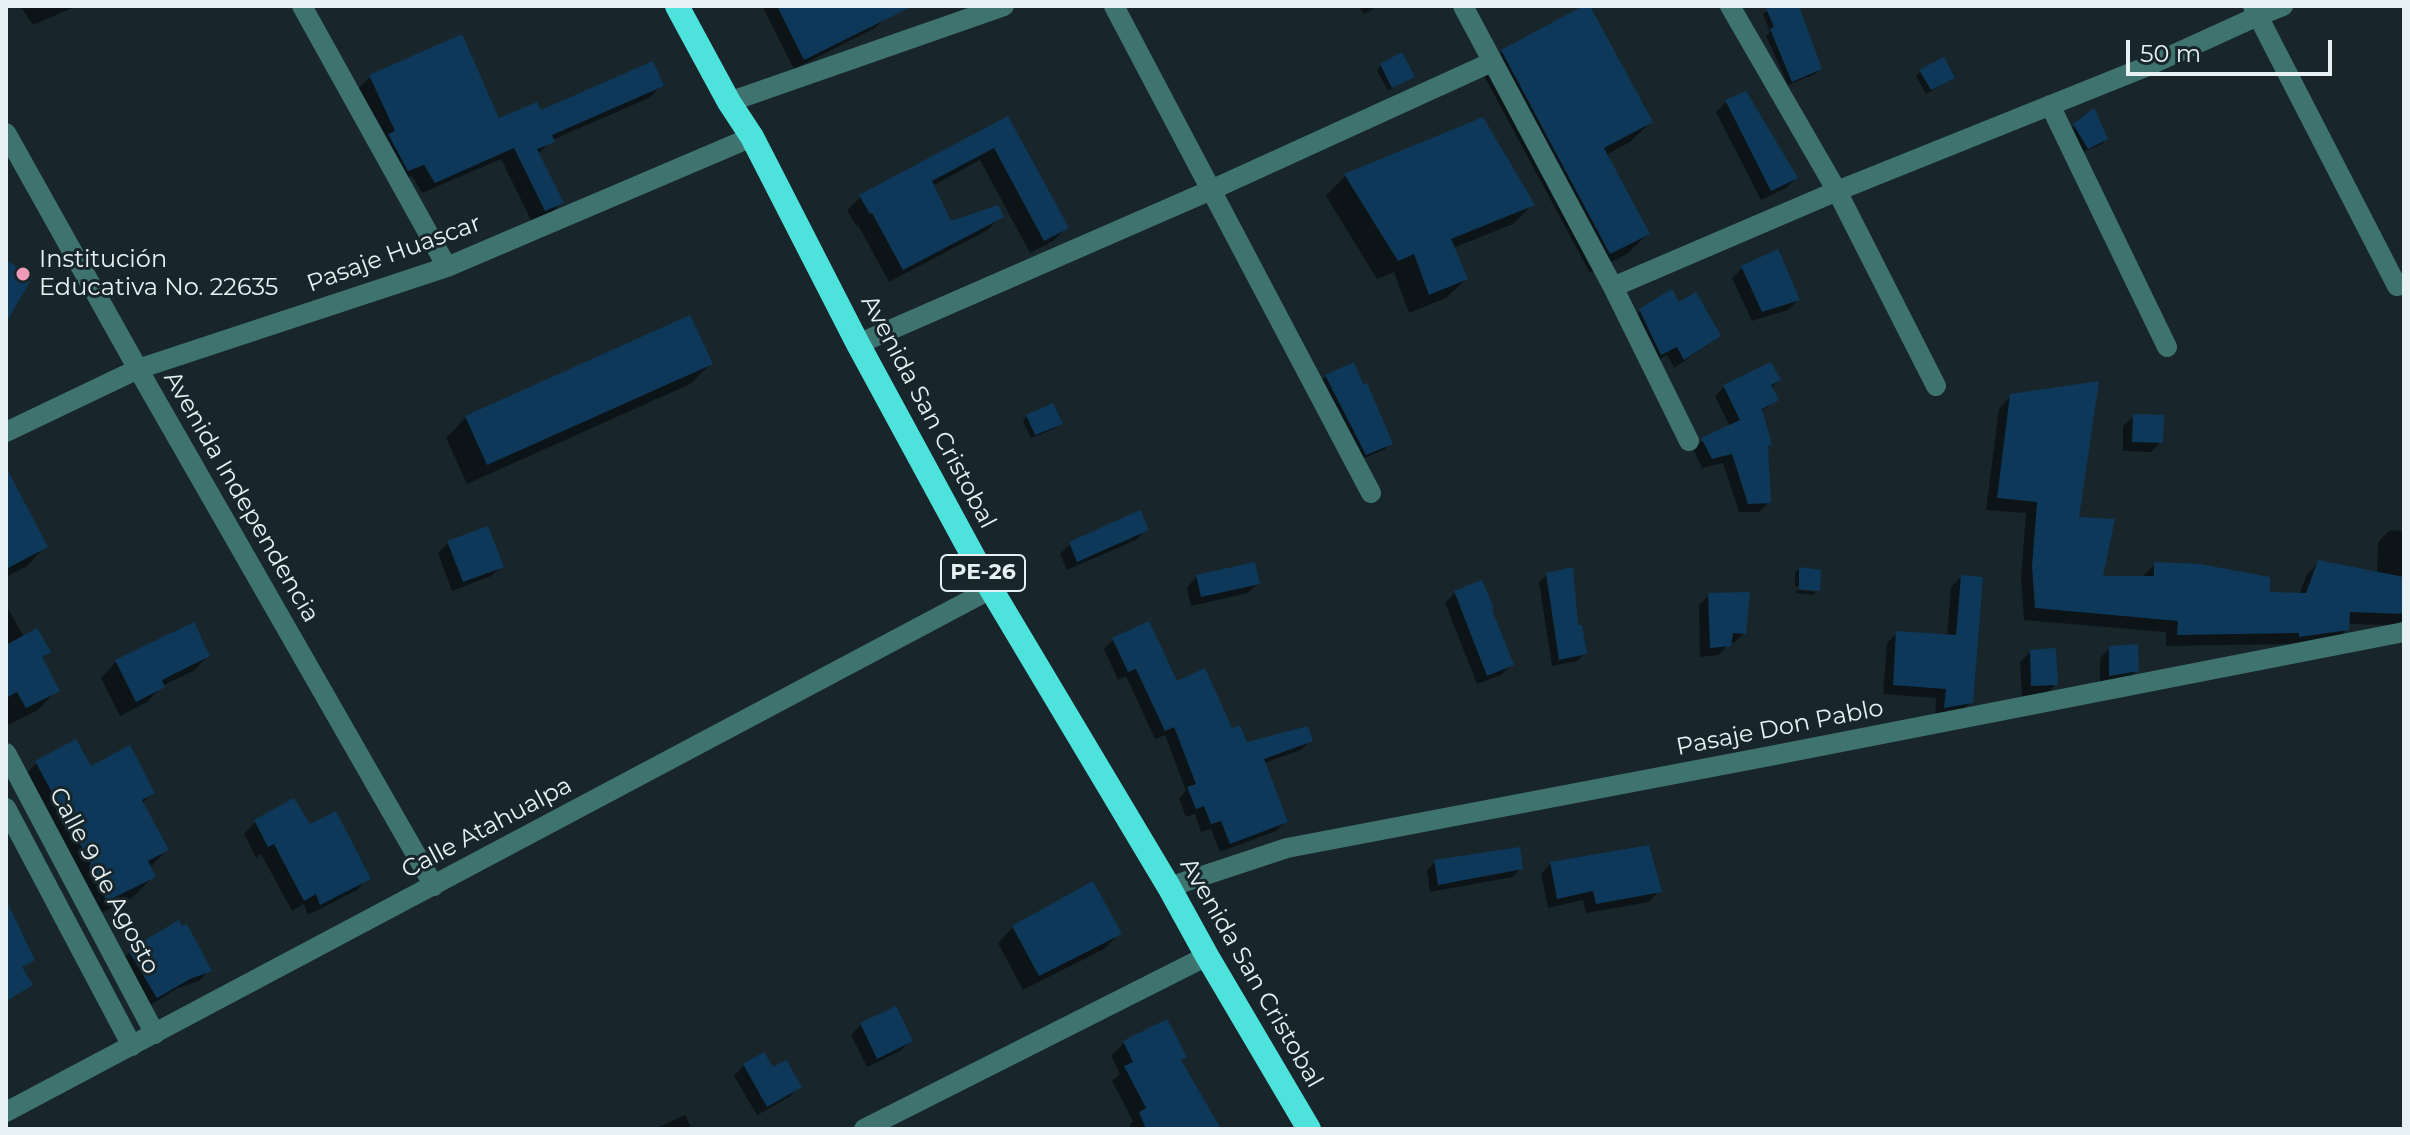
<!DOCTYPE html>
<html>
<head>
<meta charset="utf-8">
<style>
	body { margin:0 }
	#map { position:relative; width:2410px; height:1135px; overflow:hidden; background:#18262b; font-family:Montserrat,sans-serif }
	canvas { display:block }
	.frame { position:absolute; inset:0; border:8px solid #e7f0f3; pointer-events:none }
	.scale { position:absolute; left:2126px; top:40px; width:206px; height:36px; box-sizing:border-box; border:4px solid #e7f0f3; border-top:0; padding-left:10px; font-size:24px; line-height:28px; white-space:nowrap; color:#e7f0f3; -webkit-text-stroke:6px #18262b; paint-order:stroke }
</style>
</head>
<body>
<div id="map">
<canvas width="2410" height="1135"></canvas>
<div class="frame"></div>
<div class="scale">50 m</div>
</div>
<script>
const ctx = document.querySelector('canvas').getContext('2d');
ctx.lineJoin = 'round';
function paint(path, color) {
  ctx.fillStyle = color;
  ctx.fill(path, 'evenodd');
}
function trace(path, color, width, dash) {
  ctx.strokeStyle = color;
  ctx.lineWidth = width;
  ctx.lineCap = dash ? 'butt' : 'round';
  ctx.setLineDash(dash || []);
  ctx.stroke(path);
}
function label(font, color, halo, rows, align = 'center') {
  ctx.font = font + ' Montserrat,sans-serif';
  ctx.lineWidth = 6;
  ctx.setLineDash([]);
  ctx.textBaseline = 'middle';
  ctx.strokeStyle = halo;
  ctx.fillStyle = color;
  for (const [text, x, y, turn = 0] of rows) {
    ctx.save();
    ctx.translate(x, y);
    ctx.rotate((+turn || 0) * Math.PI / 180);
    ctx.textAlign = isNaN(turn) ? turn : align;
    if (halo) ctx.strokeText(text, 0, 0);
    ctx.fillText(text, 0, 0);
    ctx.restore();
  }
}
const shadow = new Path2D(`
	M20,6h57l-44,19z
	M762,6h117l6,12 -10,10 -81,41z
	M1359,6h20l-15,8z
	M1588,6l63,116 -21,20 -24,13 42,79 -21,20 -37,19 -108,-201 20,-20z
	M1776,6h21l23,63 -5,5 -27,11 -22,-49 4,-4 -7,-18z
	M1381,65l31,12 -24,14 -11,-21z
	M1921,71l32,7 -27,16 -10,-18z
	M370,77l128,43 163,-34 -12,12 -97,42 -14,14 23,49 -12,12 -17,7 -31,-63 -79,34 -10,-17 -16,6 -38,-93z
	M1726,102l70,76 -10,10 -25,12 -45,-88z
	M1008,119l58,109 -13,13 -23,12 -50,-93 -48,26 18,38 51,-8 -13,14 -99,52 -31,-57 -2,1 -9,-16 14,-13z
	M2075,125l31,14 -4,5 -19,8 -13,-22z
	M1345,176l188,28 -20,20 -60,24 13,31 -20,19 -37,15 -15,-41 -17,7 -51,-83z
	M1742,268l56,32 -10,10 -36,11 -20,-43z
	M1671,292l7,13 40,30 -10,10 -34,23 -7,-13 -16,9 -21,-43 10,-10z
	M711,364l-21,20 -223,100 -21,-46 20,-21z
	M1770,364l9,16 -8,8 5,12 -15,12 9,32 -4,5 3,53 -10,10h-20l-16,-49 -21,5 -9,-19 10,-9 27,-13 -15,-31 9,-9z
	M1353,365l37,79 -6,6 -25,10 -39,-78 6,-6z
	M2011,396l65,123 25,59 42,-2 12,-12 113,30 31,1 8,-21 12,-12 58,12 1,-32 12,-12 14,1v87l-6,7 -51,-1v5l-12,12 -46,3 -123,2v-14l-142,-12 -3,-41 5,-66 -40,-3 13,-101z
	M1027,416l33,7 -4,5 -25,10 -8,-17z
	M2134,416l27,26 -10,10 -28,-1v-25z
	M6,488l40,58 -19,20 -21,11z
	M1139,513l7,17 -10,10 -69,30 -7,-16 10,-10z
	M487,528l15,38 -11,10 -39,15 -14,-38 10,-10z
	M1799,569l19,21 -1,2v-3l-22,-3v-13z
	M1547,575l29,53 9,25 -8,8 -25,5 -13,-84z
	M1197,577l61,6 -10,10 -57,13 -4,-19z
	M1961,577l10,125 -11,11 -25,4 1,-19 -53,-4 4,-51 10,-10 50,4 4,-50z
	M1796,590l20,2 -2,3 -18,-2z
	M1455,593l35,17 22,55 -11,10 -24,9 -32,-81z
	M1709,595l36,38 -11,10h-5l-10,12 -19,2 -1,-52z
	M6,605l18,32 24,15 -7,7 16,31 -19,20 -32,16z
	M1113,640l63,44 69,60 66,-4 -10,10 -37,13 22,59 -10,9 -56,21 -9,-23 -10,3 -6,-18 -9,3 -7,-19 7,-7 -21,-56 -10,4 -29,-63 -8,4 -14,-31z
	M2110,648l27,22 -10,10 -27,5v-27z
	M2030,652l26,32 -10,10 -24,2 -2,-34z
	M208,656l-15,15 -31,15 -15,16 -27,14 -19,-38 15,-16z
	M37,763l53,6 63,23 -11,11 25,47 -18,18 5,8 -21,21 -46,23 -71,-137z
	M255,822l55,5 58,51 -11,12 -49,25 -4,-11 -12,7 -31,-57 -5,4 -12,-24z
	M1435,862l86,6 -8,9 -83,15 -3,-22z
	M1551,863l108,28 -10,11 -63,11 -3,-13 -35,8 -7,-34z
	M1013,927l106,7 -15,15 -81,41 -25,-47z
	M181,929l28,41 -10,11 -21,7 -31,19 -27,-45 10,-10z
	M1166,1022l13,40 40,67h-91l5,-8 -21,-40 8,-7 -9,-18 13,-13z
	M861,1024l49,17 -10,10 -33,16 -16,-32z
	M744,1065l29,5 26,17 -10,10 -32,18 -23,-39z
	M685,1115l7,14h-38z`);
const building = new Path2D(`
	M777,6h136l-109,54z
	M1583,6h7l63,116 -49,26 46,86 -40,20 -109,-204z
	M1765,6h34l23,63 -30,13 -22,-53 4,-2z
	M462,34l37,84 38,-16 4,8 112,-49 11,25 -112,49 3,7 -18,7 27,54 -19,8 -31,-63 -79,35 -11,-18 -16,6 -20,-37 7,-3 -26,-56z
	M1402,52l13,25 -23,11 -12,-24z
	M1944,57l11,21 -24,12 -12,-20z
	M1746,91l52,87 -27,13 -46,-91z
	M2094,108l14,31 -20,10 -15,-25z
	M1008,116l61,112 -25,13 -50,-93 -62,33 19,40 47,-16 6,12 -101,53 -31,-57 -2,1 -11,-19z
	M1483,117l52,88 -84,34 17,40 -39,16 -15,-41 -16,7 -54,-87z
	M1778,249l22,51 -38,12 -21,-46z
	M6,260l27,16 -27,47z
	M1672,289l7,13 17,-10 25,44 -37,24 -7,-13 -16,8 -22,-46z
	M690,315l23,49 -226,101 -22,-49z
	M1354,362l9,22 4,-1 26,61 -27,11 -41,-80z
	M1771,362l10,18 -10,5 8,15 -17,9 10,36 -4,1 3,57 -23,1 -16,-50 -20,5 -11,-21 39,-18 -17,-35z
	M2099,381l-20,136 36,2 -12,57h51v-14l46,2 70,13v15l36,1 12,-33 86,17v37l-54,-2 -1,18 -50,7v-4l-122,2 1,-14 -143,-13 -3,-42 5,-64 -40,-4 13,-104z
	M1053,403l10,21 -28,11 -9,-20z
	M2133,414l31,1 -1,28 -31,-1z
	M6,467l42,80 -42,22z
	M1140,510l9,20 -72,32 -8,-20z
	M488,526l16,41 -41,15 -16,-41z
	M1255,562l5,22 -59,13 -5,-22z
	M1573,567l5,58h4l5,29 -28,6 -13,-87z
	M1799,567l22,3 -1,21 -21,-2z
	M1961,575l22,2 -10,126 -29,5 2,-19 -53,-4 3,-54 60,4z
	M1482,580l12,28 -2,2 22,55 -27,11 -33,-85z
	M1750,592l-4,42 -13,-1 -2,13 -21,2 -2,-55z
	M1149,621l28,60 28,-13 27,60 8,-3 7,17 61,-16 5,15 -49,18 24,63 -58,22 -9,-23 -10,3 -7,-18 -8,3 -9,-22 9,-3 -22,-57 -9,4 -29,-62 -8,3 -16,-34z
	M194,622l16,34 -48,24 3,7 -29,15 -21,-42z
	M37,628l14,24 -9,5 18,34 -34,17 -9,-16 -11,6v-53z
	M2138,644l1,27 -30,5v-30z
	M2056,648l2,37 -27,1 -1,-36z
	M76,739l15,27 39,-21 25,48 -13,7 27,50 -21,11 8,16 -49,24 -18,-35 2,-2 -56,-103z
	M294,798l16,26 26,-13 35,68 -51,26 -4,-11 -12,7 -30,-57 -6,3 -14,-27z
	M1649,845l13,47 -66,12 -3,-13 -36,8 -7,-37z
	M1520,847l3,22 -85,16 -4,-25z
	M1093,881l29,53 -83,42 -27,-50z
	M6,900l29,60 -13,7 11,18 -27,16z
	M179,920l3,6 5,-2 25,47 -22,8 -33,19 -29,-48z
	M896,1006l17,35 -36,18 -17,-36z
	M1167,1019l20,38 -6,3 40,69h-75l-7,-17 7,-4 -22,-42 9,-4 -10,-21z
	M764,1052l9,15 13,-7 16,27 -35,20 -24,-43z`);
const minor = new Path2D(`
	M302,6l145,261
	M1114,6l257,487
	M1463,6l150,281 224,-96 311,-125 110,-50 -5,-10
	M1730,6l107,185 99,195
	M2283,6l-25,10 139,270
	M729,102l275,-96
	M2050,105l117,242
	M6,133l132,236 296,517
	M1613,287l76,154
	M858,344l353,-154 281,-128
	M6,432l132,-63 309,-102 305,-130
	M6,753l149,281
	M6,808l126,238
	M1169,887l118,-39 483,-92 634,-124
	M6,1112l985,-523
	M864,1129l343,-173`);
const highway = new Path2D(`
	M677,6l52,96 23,35 106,207 133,245 178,298 38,69 102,173`);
const markers = [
	[23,274,8,"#f09ab7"]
];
const shields = [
	[983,573,84]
];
const shieldNames = [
	["PE-26",983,573]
];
const streetNames = [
	["Pasaje Huascar",394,254,-20],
	["Avenida San Cristobal",928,412,62],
	["Avenida Independencia",241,497,60],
	["Pasaje Don Pablo",1780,728,-11],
	["Calle Atahualpa",487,828,-28],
	["Calle 9 de Agosto",104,881,62],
	["Avenida San Cristobal",1251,973,60]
];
const poiNames = [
	["Institución",39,260],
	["Educativa No. 22635",39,288]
];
paint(shadow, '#0007');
paint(building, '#0e3859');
trace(minor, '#3f7370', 20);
trace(highway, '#4ee2dc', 24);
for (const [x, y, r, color] of markers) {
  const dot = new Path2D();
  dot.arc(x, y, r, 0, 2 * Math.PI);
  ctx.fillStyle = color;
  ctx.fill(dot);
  trace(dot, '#18262b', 3);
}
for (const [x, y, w] of shields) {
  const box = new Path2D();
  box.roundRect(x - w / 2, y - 18, w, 36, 6);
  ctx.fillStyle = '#18262b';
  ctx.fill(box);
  trace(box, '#e7f0f3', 2);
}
label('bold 22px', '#e7f0f3', null, shieldNames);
label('24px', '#e7f0f3', '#18262b', streetNames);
label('24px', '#e7f0f3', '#18262b', poiNames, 'left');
</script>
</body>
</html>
